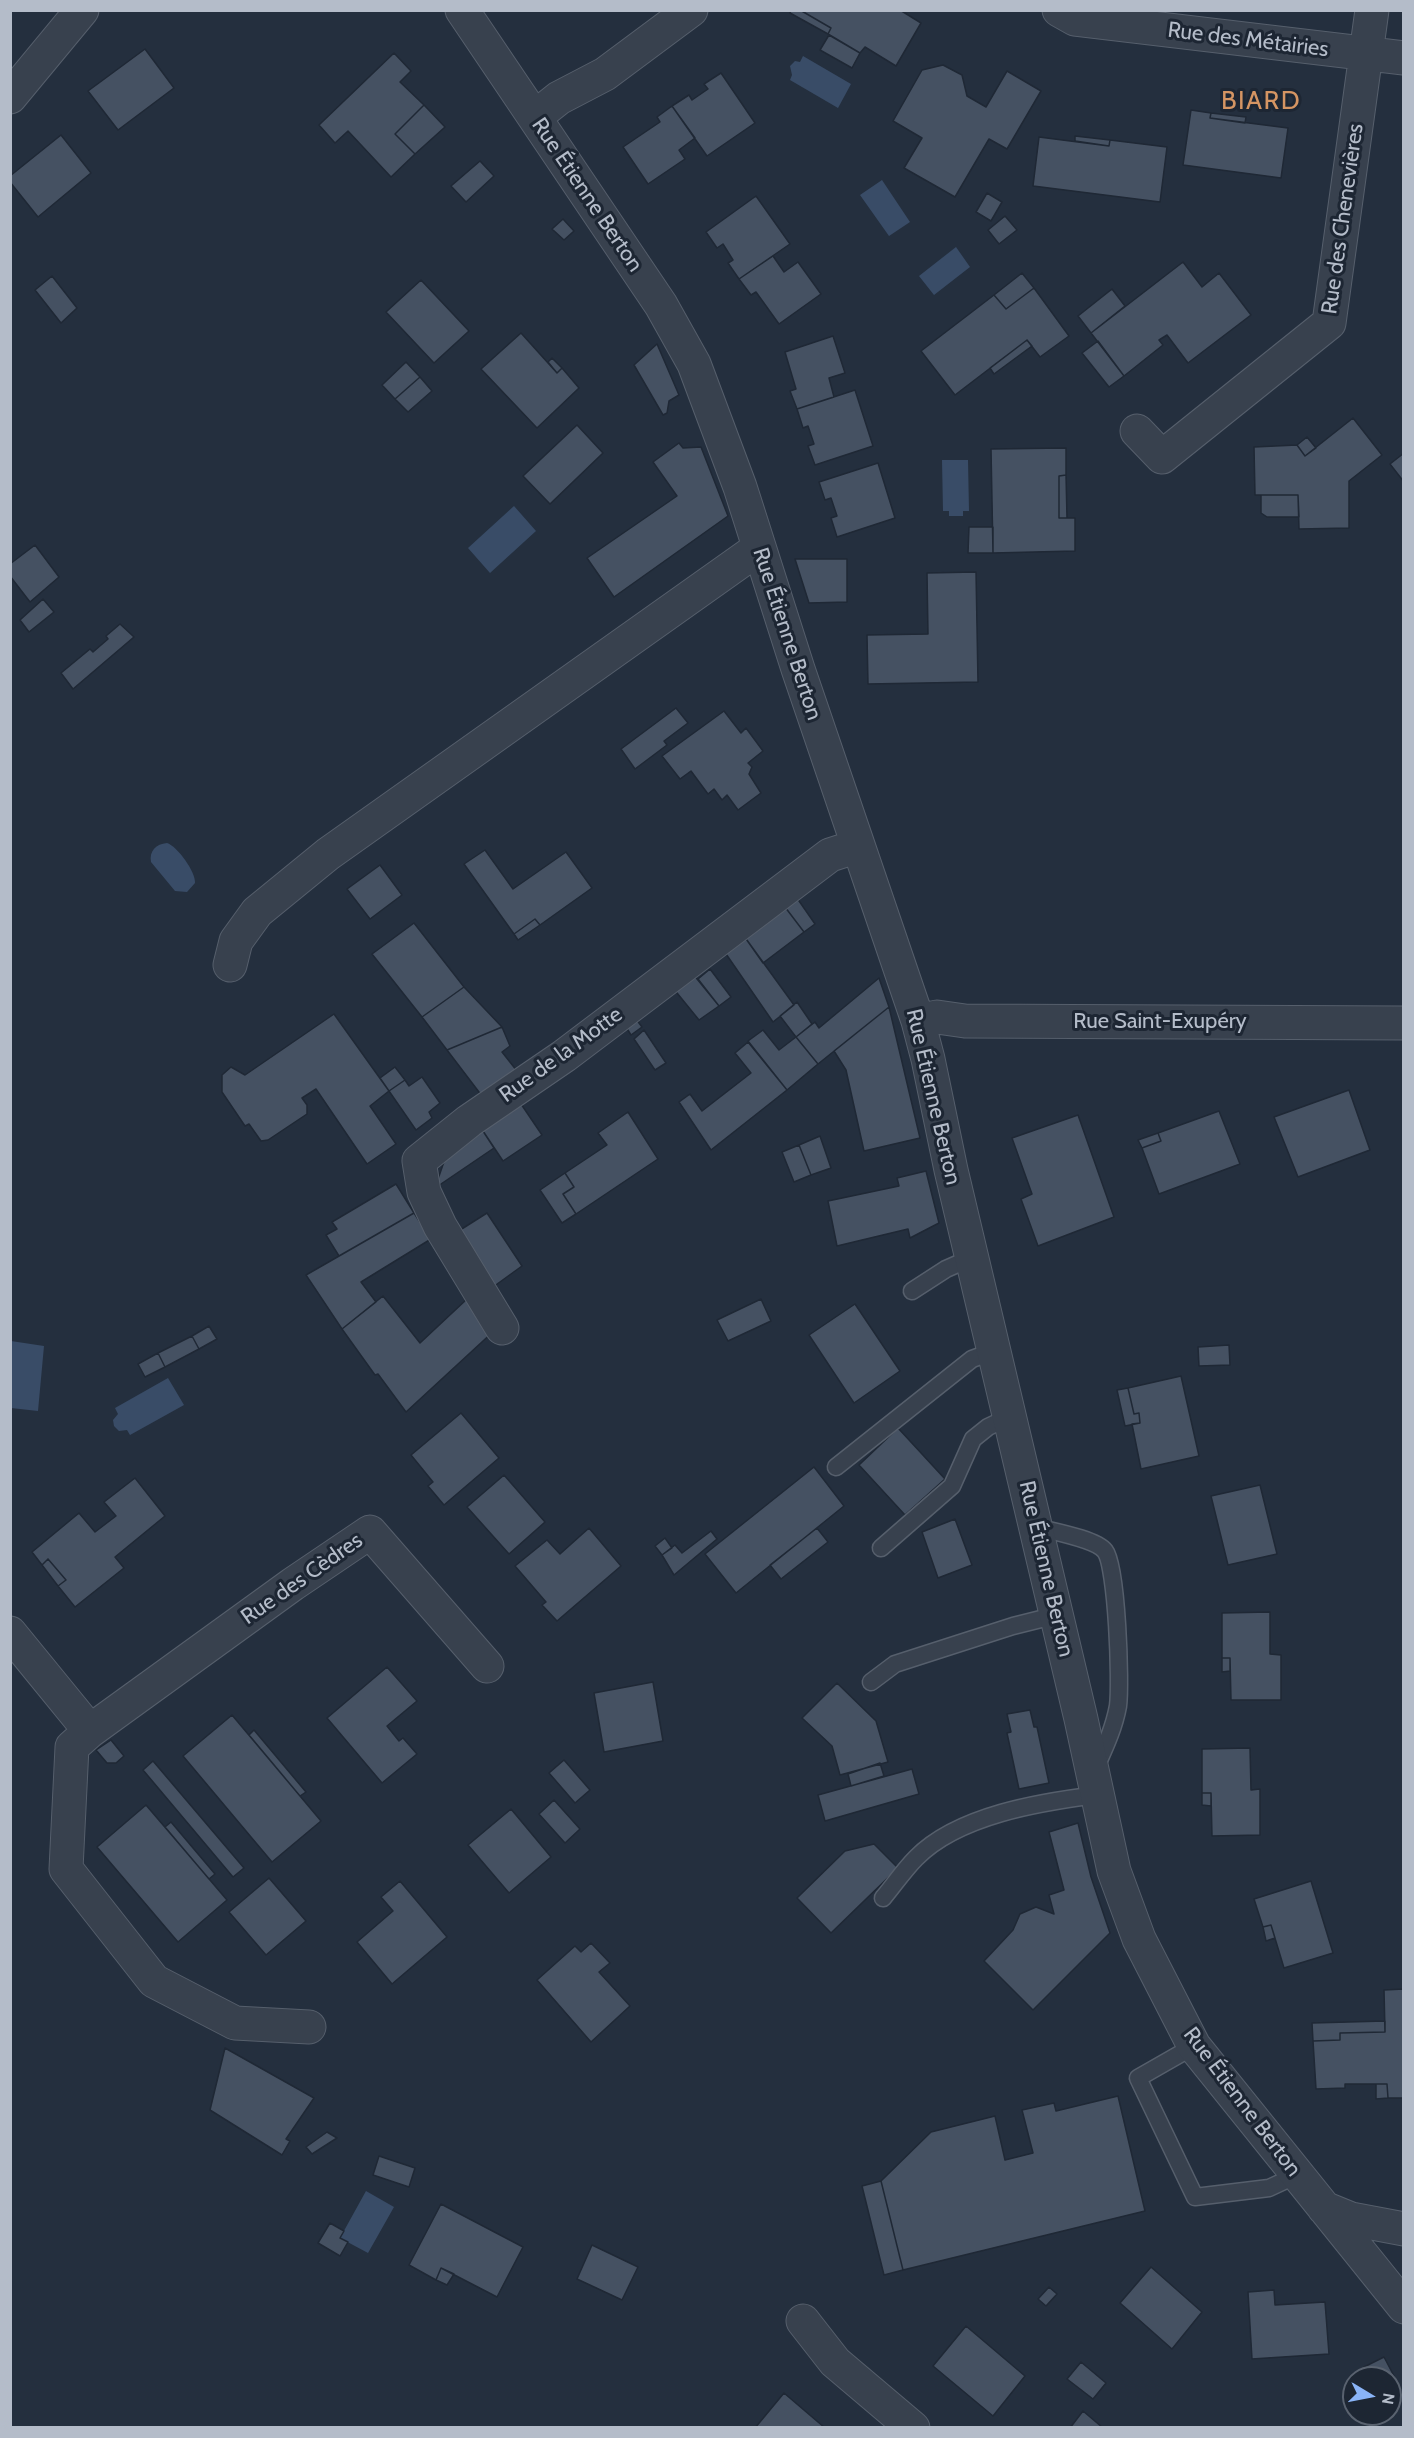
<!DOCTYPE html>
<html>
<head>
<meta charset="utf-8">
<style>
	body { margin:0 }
	#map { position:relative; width:1414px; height:2438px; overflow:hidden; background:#242f3e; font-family:Cabin,sans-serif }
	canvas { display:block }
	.frame { position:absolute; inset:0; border:12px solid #b4bcc9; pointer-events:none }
	.north { position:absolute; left:1342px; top:2366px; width:60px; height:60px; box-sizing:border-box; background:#1d2633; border:2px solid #59626f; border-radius:50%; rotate:100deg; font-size:16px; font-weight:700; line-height:24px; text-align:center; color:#b4bcc9 }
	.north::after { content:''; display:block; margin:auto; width:21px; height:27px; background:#8ab4f8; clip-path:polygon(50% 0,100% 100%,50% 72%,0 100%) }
</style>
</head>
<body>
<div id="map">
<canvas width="1414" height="2438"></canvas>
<div class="frame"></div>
<div class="north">N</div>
</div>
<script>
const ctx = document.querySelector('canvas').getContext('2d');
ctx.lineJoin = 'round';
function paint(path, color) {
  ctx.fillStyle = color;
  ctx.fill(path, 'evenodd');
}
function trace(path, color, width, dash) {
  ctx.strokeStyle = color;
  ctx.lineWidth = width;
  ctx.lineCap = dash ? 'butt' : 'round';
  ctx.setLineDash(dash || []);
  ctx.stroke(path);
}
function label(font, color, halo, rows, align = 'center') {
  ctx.font = font + ' Cabin,sans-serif';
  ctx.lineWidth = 6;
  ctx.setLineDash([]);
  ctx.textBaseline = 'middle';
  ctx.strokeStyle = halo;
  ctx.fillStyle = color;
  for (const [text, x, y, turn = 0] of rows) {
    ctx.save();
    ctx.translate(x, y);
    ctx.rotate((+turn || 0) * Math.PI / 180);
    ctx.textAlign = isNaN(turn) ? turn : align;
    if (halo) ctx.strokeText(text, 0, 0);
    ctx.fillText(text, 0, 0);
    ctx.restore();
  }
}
const water = new Path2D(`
	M803,56l48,28 -13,24 -48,-28 2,-5 -2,-9 5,-5 5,1z
	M882,180l28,42 -21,14 -29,-41z
	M956,247l14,20 -36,28 -15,-19z
	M942,460h26l1,51h-6v5h-14v-5h-6z
	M514,506l22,25 -46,42 -22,-25z
	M167,843c10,3 29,29 28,40l-8,9 -12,-1 -24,-29c-2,-11 5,-18 16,-19z
	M11,1341l33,5 -6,65 -27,-3z
	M168,1378l16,27 -54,30 -3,-5 -8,1 -5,-5 -1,-6 5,-6 -3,-6z
	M366,2191l28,16 -26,46 -28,-15z`);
const building = new Path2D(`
	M791,10h9l31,18 -3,6 -38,-21z
	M800,10h100l21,13 -25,43 -31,-19 -5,6 -32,-19 3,-6z
	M829,35l31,18 -8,15 -32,-18z
	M145,49l29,39 -56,42 -30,-39z
	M394,53l17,18 -11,11 24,23 -29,29 20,20 -24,23 -43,-46 -13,12 -16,-18z
	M943,65l19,10 5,21 19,11 21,-36 34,20 -34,58 -18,-10 -34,58 -51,-29 18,-30 -29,-17 29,-51z
	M721,73l34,50 -48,33 -35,-50 17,-11 3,5 16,-11 -4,-5z
	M424,105l21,22 -30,27 -20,-20z
	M672,106l23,32 -16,12 6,9 -37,25 -25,-37 37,-25 -3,-5z
	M1191,110l20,3 -1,5 78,10 -7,50 -98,-13z
	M1211,113l35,4 -1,6 -35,-5z
	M61,135l30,38 -53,44 -28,-35v-6z
	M1075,136l35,4 -1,6 -34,-5z
	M1039,137l70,9 1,-6 57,7 -7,55 -127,-16z
	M480,161l14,15 -28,26 -15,-16z
	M987,193l15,9 -11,19 -15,-9z
	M756,196l34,48 -51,35 -11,-16 5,-3 -10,-16 -6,4 -11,-16z
	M1005,216l12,14 -18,14 -11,-14z
	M563,219l11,12 -10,9 -12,-11z
	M773,256l11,16 14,-10 23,32 -42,30 -23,-32 -5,3 -12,-16z
	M1183,262l19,25 17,-14 32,42 -63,48 -21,-28 -8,5 4,5 -39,31 -33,-43z
	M1022,273l12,15 -28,21 -12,-14z
	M52,276l25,32 -16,15 -26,-33z
	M421,280l48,51 -35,32 -48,-51z
	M1034,288l35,48 -29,21 -13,-17 -72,55 -34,-44 73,-56 12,14z
	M1112,289l13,17 -34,27 -13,-17z
	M521,333l36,40 5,-5 17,20 -42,40 -56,-59z
	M833,336l12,37 -16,5 5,19 -37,12 -7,-18 6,-2 -11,-37z
	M1027,340l5,6 -38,28 -4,-6z
	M1098,341l26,35 -15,11 -27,-34z
	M657,344l22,51 -10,6 -2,12 -4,2 -29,-50z
	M552,358l10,10 -5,5 -9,-11z
	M406,362l14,15 -25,22 -13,-14z
	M420,377l12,14 -24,21 -13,-13z
	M855,390l18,56 -58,19 -7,-19 6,-2 -6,-18 -5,2 -6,-19z
	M1353,418l29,37 -33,26v47l-50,1 -1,-34h-43l-1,-48 43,-2 8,11z
	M577,425l26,28 -53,51 -27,-28z
	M1307,437l9,11 -11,8 -8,-11z
	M679,443l4,5 18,-1 27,69 -114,81 -27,-39 90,-62 -24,-34z
	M1066,448v27l-7,1v42h16v33l-82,2 -2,-104z
	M1404,453v29l-14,-18z
	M878,463l17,55 -58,19 -6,-19 6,-2 -6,-18 -6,2 -6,-18z
	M1066,475l1,43h-8v-42z
	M1261,495h37l1,22h-32l-6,-4z
	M969,527h24v26h-25z
	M35,545l24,32 -29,25 -20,-26v-12z
	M795,559h52v43l-38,1z
	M976,572l2,110 -110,2 -1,-49 61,-1 -1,-61z
	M43,599l11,13 -25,20 -9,-12z
	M120,624l14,13 -61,52 -12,-16 29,-24 3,3 15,-13 -2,-3z
	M676,708l12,15 -24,18 3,4 -32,24 -14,-20z
	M724,711l17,22 5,-5 17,23 -15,12 4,4 -3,7 12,19 -23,17 -11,-15 -5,5 -8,-11 -6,5 -17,-23 -11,8 -18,-23z
	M485,850l28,39 53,-37 26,36 -52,37 -5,-6 -21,15 -50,-70z
	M380,865l22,30 -32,24 -23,-30z
	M797,898l18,26 -11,8 -19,-25z
	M785,907l19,25 -41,31 -19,-27z
	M535,919l5,6 -22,15 -4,-6z
	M414,923l50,64 -42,30 -50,-63z
	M744,936l50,69 -21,17 -49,-71z
	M710,969l21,28 -12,9 -21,-27z
	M693,974l26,32 -20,14 -26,-32z
	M879,978l10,29 -71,57 -22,-27 19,-15 4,6z
	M464,987l38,40 -55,23 -25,-33z
	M797,1002l15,22 -16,13 -16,-21z
	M889,1007l31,131 -56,13 -18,-81 -12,-19z
	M334,1014l55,77 -19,15 26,38 -29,20 -51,-75 -14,9 5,7v9l-39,26 -7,1 -12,-17 -4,2 -23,-34v-17l9,-8 14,8z
	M636,1019l6,8 -11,8 -5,-8z
	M502,1027l8,19 -8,6 15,19 -35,25 -35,-46z
	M644,1030l22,33 -11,7 -21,-31z
	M763,1030l16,20 17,-13 22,27 -31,26 -39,-49z
	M748,1042l39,48 -76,60 -32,-48 11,-8 12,17 49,-38 -16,-20z
	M395,1067l10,13 -16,11 -9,-13z
	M422,1077l18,26 -11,9 3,6 -16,12 -27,-39 16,-11 4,6z
	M1349,1090l21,60 -72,27 -24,-60z
	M519,1101l23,34 -39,26 -22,-33z
	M1219,1111l21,53 -81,30 -17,-46 19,-7 -3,-8z
	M628,1112l30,47 -82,55 -13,-20 11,-7 -9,-14 42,-28 -9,-12z
	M1078,1115l36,102 -76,29 -17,-47 11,-5 -20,-56z
	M481,1128l13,20 -56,38 -1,-4 10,-29z
	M1158,1133l3,8 -19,7 -4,-8z
	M820,1136l11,32 -20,7 -12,-30z
	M799,1145l12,30 -17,7 -12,-30z
	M926,1171l13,52 -29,15 -2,-9 -71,17 -9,-45 71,-15 -2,-8z
	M565,1173l9,14 -11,7 13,20 -14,9 -22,-33z
	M396,1184l18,29 -75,43 -13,-21 11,-6 -5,-7z
	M414,1213l17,26 -70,43 15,20 -34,27 -36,-54z
	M487,1213l35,53 -29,21 -36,-55z
	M383,1296l37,47 47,-44 29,30 -90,83 -28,-38 -3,1 -33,-46z
	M761,1299l10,22 -43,20 -11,-21z
	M855,1304l45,67 -46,32 -45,-68z
	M209,1326l8,13 -18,10 -7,-13z
	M192,1336l7,13 -34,18 -7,-14z
	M1229,1345l1,20 -31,1 -1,-19z
	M158,1353l7,14 -20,10 -7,-13z
	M1181,1376l18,80 -58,13 -9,-45 8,-1 -1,-10 -5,1 -6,-26z
	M1128,1388l6,26 5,-1 1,10 -15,3 -8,-36z
	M461,1413l38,45 -55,47 -16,-19 5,-4 -22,-27z
	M898,1428l47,51 -40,36 -46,-50z
	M814,1467l30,39 -108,87 -31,-39z
	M504,1475l41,47 -36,32 -42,-47z
	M135,1478l30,38 -50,41 9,11 -49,39 -17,-21 8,-6 -18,-21 -6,6 -10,-13 47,-39 16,19 21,-16 -12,-14z
	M1260,1485l17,69 -49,11 -17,-69z
	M955,1519l17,46 -34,13 -16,-46z
	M589,1528l32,38 -64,55 -15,-16 4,-3 -31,-36 32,-26 13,14z
	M817,1528l11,14 -47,37 -11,-14z
	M711,1531l6,8 -43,36 -12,-20 13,-10 7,8z
	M665,1538l7,10 -10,7 -7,-9z
	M48,1559l18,21 -8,6 -16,-21z
	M1270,1612v42l11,1v45h-50l-1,-42h-8v-45z
	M1222,1658h8v13l-8,1z
	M387,1667l30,34 -30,25 12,15 4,-3 14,16 -35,29 -55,-65z
	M653,1682l10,59 -59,11 -10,-59z
	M837,1683l39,38 12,41 -48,13 -8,-29 -30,-28z
	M1030,1710l4,17h3l12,56 -30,6 -12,-56 4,-1 -4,-18z
	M232,1715l89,106 -49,41 -89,-106z
	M254,1730l52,62 -6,4 -51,-61z
	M111,1740l13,16 -8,7h-9l-11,-13z
	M1250,1748l1,42 9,-1v46l-48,1 -1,-43h-9v-44z
	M564,1760l26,30 -15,13 -26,-30z
	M153,1761l91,107 -11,9 -90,-107z
	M880,1763l4,13 -33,10 -3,-12z
	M912,1769l7,25 -94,27 -7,-26z
	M1202,1793h9v13l-9,-1z
	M554,1800l26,29 -15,14 -26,-29z
	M146,1805l81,95 -49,42 -81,-95z
	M511,1809l40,48 -42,36 -41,-48z
	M171,1822l44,52 -6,5 -44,-52z
	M1078,1823l13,54 19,56 -77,77 -49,-49 29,-31 7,-16 16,-7 18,7 -5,-19 15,-5 -15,-58z
	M874,1844l24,24 -67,65 -34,-35 48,-47z
	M269,1878l37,43 -40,34 -37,-43z
	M400,1881l47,56 -55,47 -35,-42 36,-31 -12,-14z
	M1311,1881l22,72 -49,15 -13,-43 -8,2 -9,-28z
	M1271,1925l4,13 -9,3 -3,-14z
	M591,1943l19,20 -11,9 31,34 -39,36 -54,-62 38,-34 6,6z
	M1404,1989v109h-16l-1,-14h-42v4l-29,1 -3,-48 27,-1v-7l45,-1 -1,-42z
	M1385,2021v11l-45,1v7l-27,1 -1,-18z
	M225,2048l89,50 -28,41 4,2 -8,14 -72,-45z
	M1376,2084h11l1,14 -12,1z
	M1118,2096l27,115 -242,59 -22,-89 50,-49 64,-16 10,44 28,-7 -11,-43 32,-7 2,8z
	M327,2132l10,6 -25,16 -6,-7z
	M379,2156l36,12 -6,19 -36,-12z
	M881,2181l22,89 -19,5 -22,-89z
	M441,2204l82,43 -26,50 -56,-29 -5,12 -27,-15z
	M330,2223l14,8 -4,7 8,4 -8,14 -22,-13z
	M592,2245l46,22 -16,33 -45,-21z
	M1151,2267l51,45 -30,37 -52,-46z
	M441,2268l13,6 -7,11 -11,-5z
	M1049,2287l8,7 -11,12 -8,-7z
	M1274,2290l1,15 50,-3 4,52 -77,5 -4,-67z
	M966,2326l59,50 -32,40 -60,-50z
	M1384,2357l10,19 -4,2h-20l-6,-11z
	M1081,2362l25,21 -13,16 -26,-20z
	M784,2393l41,35h-70z
	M1083,2411l20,17h-33z`);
const lane = new Path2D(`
	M912,1291l34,-22 25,-11
	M836,1467l136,-108 22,-8
	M1036,1527c15,4 60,12 69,24 12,15 16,133 13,155 -4,22 -13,41 -22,61
	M881,1548l71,-62 21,-47 15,-12 23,-11
	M871,1682l24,-18 118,-38 44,-11
	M883,1898c11,-13 21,-28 33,-40 42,-43 125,-56 181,-63
	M1194,2046l-56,32 57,119 74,-9 28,-13`);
const street = new Path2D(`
	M462,10l199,295 33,59 46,123 58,182 120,352 10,38 23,111 130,549 33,152 25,68 55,107 210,261
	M1059,10l16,9 329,39
	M10,97l72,-87
	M535,117l24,-19 46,-24 86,-64
	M1137,431l25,26 167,-134 43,-313
	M230,965l6,-24 21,-29 71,-58 431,-306
	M918,1021l19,-4 28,4 439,2
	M502,1328l-62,-102 -16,-34 -5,-31 50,-40 95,-65 266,-201 28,-9
	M10,1633l80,98
	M309,2027l-74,-4 -81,-42 -88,-112 6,-122 18,-16 203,-147 77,-52 117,134
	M1324,2208l27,11 53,10
	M803,2321l32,41 78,66`);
const streetNames = [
	["Rue des Métairies",1248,40,7],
	["Rue Étienne Berton",587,195,56],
	["Rue des Chenevières",1343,219,-82],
	["Rue Étienne Berton",787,634,72],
	["Rue Saint-Exupéry",1160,1022],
	["Rue de la Motte",561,1055,-36],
	["Rue Étienne Berton",933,1097,77],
	["Rue Étienne Berton",1046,1569,77],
	["Rue des Cèdres",302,1579,-35],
	["Rue Étienne Berton",1242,2102,53]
];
const quarterNames = [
	["BIARD",1261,101]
];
paint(water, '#394c67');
paint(building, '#455162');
trace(building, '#1f2835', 1.5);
trace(lane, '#565f6c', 19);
trace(street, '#565f6c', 35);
trace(lane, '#38414e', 16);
trace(street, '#38414e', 33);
label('22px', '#b4bcc9', '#1d2633', streetNames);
ctx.letterSpacing = '1.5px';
label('26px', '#d59563', '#1d2633', quarterNames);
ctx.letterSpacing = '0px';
</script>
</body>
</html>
